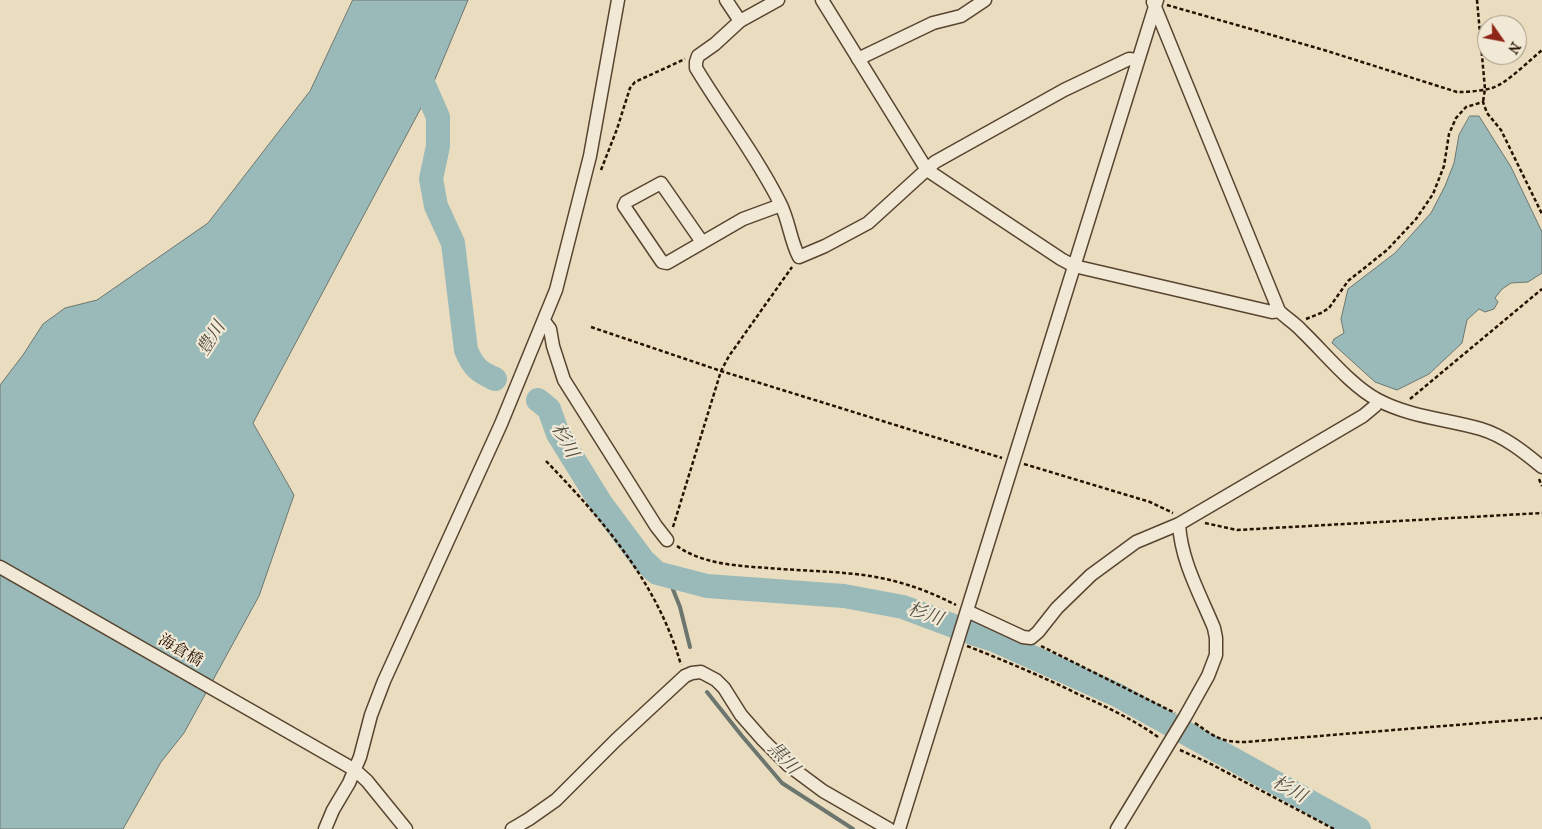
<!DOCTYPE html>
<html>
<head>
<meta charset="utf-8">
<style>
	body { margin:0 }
	#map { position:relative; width:1542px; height:829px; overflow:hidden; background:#eaddbf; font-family:"IM FELL French Canon",serif }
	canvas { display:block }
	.north { position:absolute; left:1477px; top:15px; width:50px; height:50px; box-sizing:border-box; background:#f1e9d5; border:1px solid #a09380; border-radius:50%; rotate:123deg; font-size:14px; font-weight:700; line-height:20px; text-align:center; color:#271100 }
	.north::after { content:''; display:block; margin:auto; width:18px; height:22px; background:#8f2418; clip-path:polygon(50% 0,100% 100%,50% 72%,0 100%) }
</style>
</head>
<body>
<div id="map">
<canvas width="1542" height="829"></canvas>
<div class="north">N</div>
</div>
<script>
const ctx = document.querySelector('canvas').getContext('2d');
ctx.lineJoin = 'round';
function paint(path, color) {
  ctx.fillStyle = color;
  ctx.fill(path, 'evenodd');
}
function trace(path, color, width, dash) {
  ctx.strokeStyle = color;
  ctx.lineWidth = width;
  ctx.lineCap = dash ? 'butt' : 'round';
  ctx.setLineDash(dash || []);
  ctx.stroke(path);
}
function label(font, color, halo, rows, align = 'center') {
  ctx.font = font + ' "IM FELL French Canon","Noto Serif JP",serif';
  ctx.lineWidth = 4.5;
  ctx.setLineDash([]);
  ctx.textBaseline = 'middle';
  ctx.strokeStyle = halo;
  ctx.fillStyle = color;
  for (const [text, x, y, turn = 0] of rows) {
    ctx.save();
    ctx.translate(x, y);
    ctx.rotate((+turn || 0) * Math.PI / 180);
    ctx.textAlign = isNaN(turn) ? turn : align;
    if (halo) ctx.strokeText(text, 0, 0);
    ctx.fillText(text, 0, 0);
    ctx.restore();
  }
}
const water = new Path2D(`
	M353,0h115l-38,91 -177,332 41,72 -35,101 -75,137 -23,29 -38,67h-123v-444l23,-30 20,-31 22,-16 32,-8 111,-77 102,-132z
	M1470,116h9l32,51 31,65v41l-14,9 -17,1 -9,6 -7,9 3,4 -4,7 -9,3 -6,-3 -12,11 -5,23 -33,31 -32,16 -22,-8 -43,-39 2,-4 10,-6 -3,-14 7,-30 47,-36 36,-40 14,-27 9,-23 5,-28z`);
const stream = new Path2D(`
	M668,577l12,30 10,40
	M707,692l35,44 40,47 71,46`);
const river = new Path2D(`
	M413,68l7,8 18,41v29l-7,33 5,27 17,37 13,107c7,17 13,22 29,29
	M538,400l11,9 9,25 44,71 41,55 14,13 50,13 137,10 59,11 72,27 19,6 123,55 242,134`);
const path = new Path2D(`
	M1477,0l8,89 -2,13
	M1167,5l157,45 133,42c11,0 24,-1 35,-4 14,-4 38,-28 50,-38
	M601,170l16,-41 13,-41 5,-6 50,-23
	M1306,319l15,-6 8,-5 19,-27 39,-31 29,-31 17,-25 11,-28 5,-32 7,-16 10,-11 17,-5 4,11 14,17 41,84
	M591,327l130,44 281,87
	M1410,399l132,-110
	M546,461c58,60 112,123 135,204
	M1024,464l126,38 23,11
	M1539,479l3,7
	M1205,523l32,7 305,-17
	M673,527l48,-156 8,-15 63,-89
	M677,546c25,18 61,20 91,22 34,3 69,3 102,8 31,5 59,15 86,29
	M967,646c39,15 76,31 113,49 27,12 54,25 78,42
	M1041,646l134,67
	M1195,723c20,14 25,19 50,19l297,-24
	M1180,750l29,13 125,66`);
const minor = new Path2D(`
	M726,0l14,21
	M778,0l-38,21 -25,23 -17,12 -2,6v6c27,45 60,87 84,135 9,17 10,37 19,54l26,-11 43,-23 67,-61 129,-72 65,-31 9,1
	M822,0l105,170 134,89 13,7 198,46 7,-1
	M1153,2l126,309c7,7 16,12 23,20 22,21 49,55 76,69 32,17 68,19 103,29 23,7 43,23 61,38
	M858,59l75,-36 28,-7 24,-16
	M702,242l-41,-59 -35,19 -2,4 38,56 5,1 76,-44 38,-14
	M544,321l6,8 3,17 11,34 92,146 11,14
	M0,567l355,203 12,11 39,48
	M967,611l56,26 8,1 7,-6 19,-24 34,-33 45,-33 43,-18 184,-108 12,-10 2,-6
	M325,829l8,-19 16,-27 11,-26 11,-42 13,-34 117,-257 55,-134 34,-134 28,-156
	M512,829l17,-10 27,-19 60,-60 69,-64 7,-3 9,-1 15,8 8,8 17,27 22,25 25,25 35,26 66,38
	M899,829l258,-829
	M1117,829l68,-112 23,-41 8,-21v-17l-2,-10c-14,-34 -33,-67 -35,-104`);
const streetNames = [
	["海倉橋",180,651,30]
];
const waterNames = [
	["豊川",212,339,-58],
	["杉川",564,441,62],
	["杉川",925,615,19],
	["黒川",783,759,47],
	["杉川",1289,790,29]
];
paint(water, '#9abab9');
trace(water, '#6c766f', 1);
trace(stream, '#6c766f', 4);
trace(river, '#9abab9', 24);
trace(minor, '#584430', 15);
trace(path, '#271100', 2.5, [4, 2.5]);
trace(minor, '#f1e9d5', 12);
label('16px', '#271100', '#f1e9d5', streetNames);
label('italic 18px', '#4f4c41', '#f1e9d5', waterNames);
</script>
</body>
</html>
